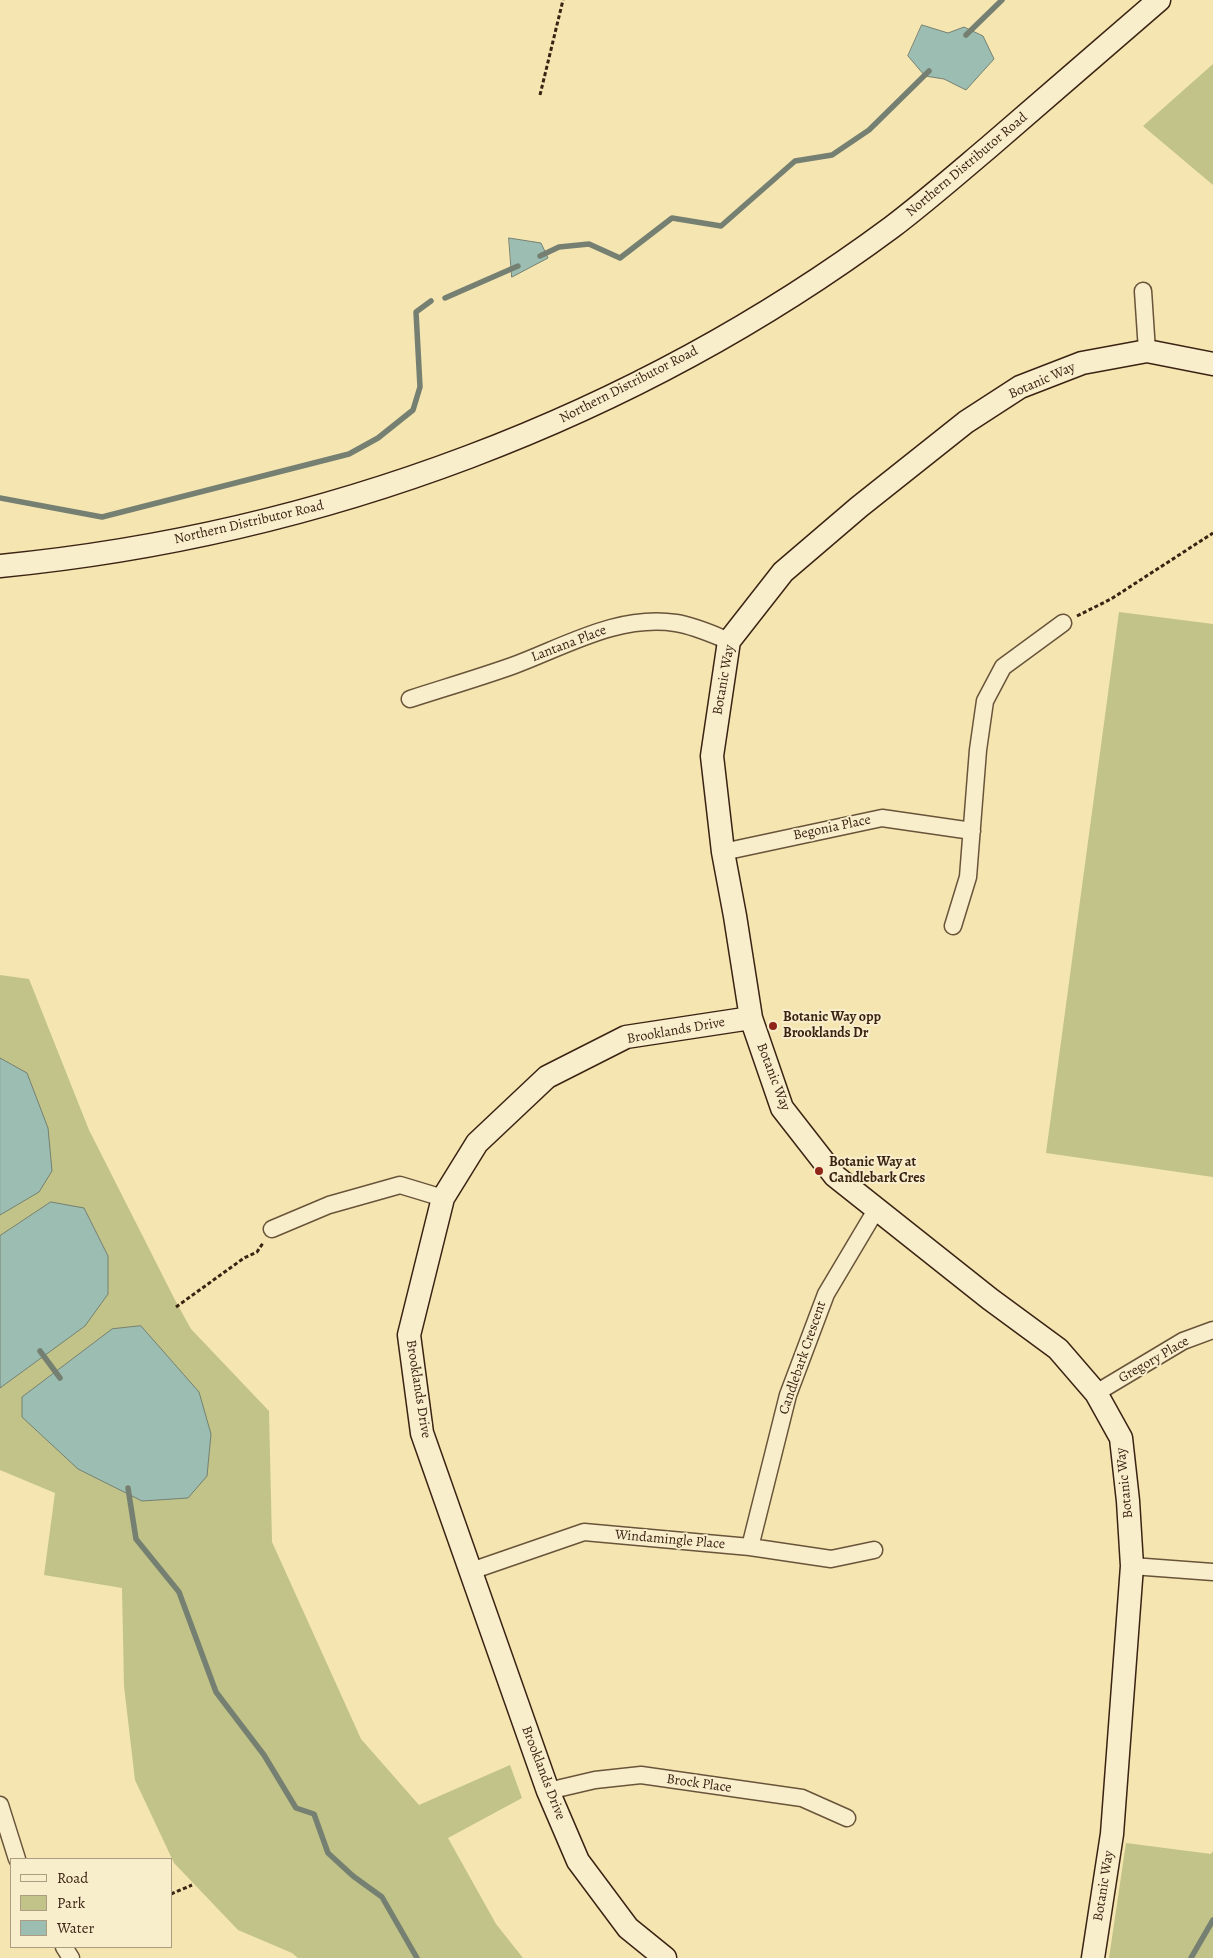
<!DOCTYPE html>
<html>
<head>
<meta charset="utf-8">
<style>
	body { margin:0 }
	#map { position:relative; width:1213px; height:1958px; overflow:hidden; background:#f4e5b1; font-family:Alegreya,serif }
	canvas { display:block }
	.legend { position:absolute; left:10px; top:1858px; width:162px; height:90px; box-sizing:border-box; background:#f8eecc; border:1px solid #ac9d82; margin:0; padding:6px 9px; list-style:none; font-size:15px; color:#3b2313 }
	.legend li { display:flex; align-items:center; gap:10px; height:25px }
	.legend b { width:25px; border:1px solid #ac9d82 }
</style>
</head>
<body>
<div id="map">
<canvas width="1213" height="1958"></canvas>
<ul class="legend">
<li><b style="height:6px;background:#f8eecc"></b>Road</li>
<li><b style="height:14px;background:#c1c388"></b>Park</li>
<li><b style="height:14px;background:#9cbeb2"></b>Water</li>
</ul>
</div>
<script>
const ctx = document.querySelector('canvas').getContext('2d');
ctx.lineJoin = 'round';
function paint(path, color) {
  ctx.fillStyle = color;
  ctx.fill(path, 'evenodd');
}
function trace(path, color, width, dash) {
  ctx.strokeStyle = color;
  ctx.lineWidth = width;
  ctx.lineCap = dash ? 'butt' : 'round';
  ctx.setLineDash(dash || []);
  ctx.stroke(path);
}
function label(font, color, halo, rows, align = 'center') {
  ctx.font = font + ' Alegreya,serif';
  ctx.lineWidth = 4;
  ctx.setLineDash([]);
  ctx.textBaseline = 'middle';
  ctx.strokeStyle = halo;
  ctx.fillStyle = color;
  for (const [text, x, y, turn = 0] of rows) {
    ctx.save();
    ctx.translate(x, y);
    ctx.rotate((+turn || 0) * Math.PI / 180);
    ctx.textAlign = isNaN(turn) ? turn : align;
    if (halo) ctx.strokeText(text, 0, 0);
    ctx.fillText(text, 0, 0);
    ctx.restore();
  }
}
const green = new Path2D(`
	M1213,64v121l-70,-59z
	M1119,612l94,12v553l-167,-24z
	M0,975l29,4 60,151 86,170 16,29 78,82 3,131 89,197 58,66 91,-40 12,33 -74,40 48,86 27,34h-225l-6,-5 -54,-23 -64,-67 -39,-83 -11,-94 -2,-98 -78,-13 11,-82 -55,-23z
	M1126,1843l85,11 2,-3v107h-104z`);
const water = new Path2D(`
	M922,25l26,8 16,-6 19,9 11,23 -28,31 -22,-11 -19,-3 -17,-20z
	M509,238l32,5 7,15 -36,19z
	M0,1058l27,15 21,55 4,43 -13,21 -39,23z
	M51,1202l33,6 24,48v38l-23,32 -85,62v-152z
	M141,1326l58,66 12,42 -4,42 -19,22 -46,3 -64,-32 -56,-52v-20l90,-68z`);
const stream = new Path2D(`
	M966,35l36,-35
	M540,256l19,-9 30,-3 31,14 52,-40 49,8 74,-65 37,-6 37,-25 60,-59
	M445,298l73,-32
	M0,498l102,19 247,-63 29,-16 35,-28 7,-23 -4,-75 15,-11
	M40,1351l20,27
	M128,1488l8,51 43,53 37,100 48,63 32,53 18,6 14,39 25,23 29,21 35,61
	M1191,1958l22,-38`);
const path = new Path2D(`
	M540,95l23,-95
	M1077,616l34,-17 102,-66
	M176,1307l68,-49 13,-6 6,-9
	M171,1894l21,-9`);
const street = new Path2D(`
	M1143,291l4,60
	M410,699c34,-11 68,-21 102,-33 52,-19 106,-52 164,-43 19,3 36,11 53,18
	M723,852l159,-34 90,13
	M953,926l15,-49 10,-127 7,-49 18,-34 60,-44
	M272,1229l57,-24 71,-20 43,13
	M1096,1393l87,-52 30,-11
	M750,1547l38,-152 38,-101 50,-84
	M1132,1566l81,6
	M471,1571l113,-39 166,15 81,12 43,-9
	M548,1791l47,-11 46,-5 161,23 45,20
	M0,1805l17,54
	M64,1947l7,11`);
const secondary = new Path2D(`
	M0,566c320,-31 633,-147 892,-339 33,-25 65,-53 97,-80 57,-49 113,-98 170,-147
	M665,1958l-37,-30 -50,-67 -30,-70 -126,-358 -13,-98 34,-137 34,-55 70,-66 79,-40 125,-19
	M1093,1958l19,-124 20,-268 -4,-65 -7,-63 -25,-45 -38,-44 -68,-50 -155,-123 -53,-68 -31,-90 -16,-102 -12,-64 -11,-96 17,-115 54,-69 76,-65 107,-85 54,-35 62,-24 65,-12 66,13`);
const markers = [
	[773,1026,5,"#8f2418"],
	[819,1171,5,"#8f2418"]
];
const streetNames = [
	["Northern Distributor Road",967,165,-40],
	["Botanic Way",1042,381,-24],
	["Northern Distributor Road",629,385,-27],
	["Northern Distributor Road",249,523,-13],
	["Lantana Place",569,644,-21],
	["Botanic Way",724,680,-80],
	["Begonia Place",832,828,-12],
	["Brooklands Drive",676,1031,-10],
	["Botanic Way",773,1077,69],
	["Candlebark Crescent",803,1358,-71],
	["Gregory Place",1154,1360,-30],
	["Brooklands Drive",418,1389,81],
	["Botanic Way",1125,1483,-96],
	["Windamingle Place",670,1540,5],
	["Brooklands Drive",543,1773,69],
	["Brock Place",699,1784,8],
	["Botanic Way",1104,1886,-81]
];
const poiNames = [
	["Botanic Way opp",783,1018],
	["Brooklands Dr",783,1034],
	["Botanic Way at",829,1163],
	["Candlebark Cres",829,1179]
];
paint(green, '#c1c388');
paint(water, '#9cbeb2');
trace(water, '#758072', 1);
trace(stream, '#758072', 5.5);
trace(street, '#69543a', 19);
trace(secondary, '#3b2313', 25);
trace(path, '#3b2313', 3, [4, 2.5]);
trace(street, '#f8eecc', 16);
trace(secondary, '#f8eecc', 22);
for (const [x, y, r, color] of markers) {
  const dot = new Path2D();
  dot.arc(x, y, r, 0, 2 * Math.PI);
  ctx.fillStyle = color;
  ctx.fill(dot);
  trace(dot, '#f8eecc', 2);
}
label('14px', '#3b2313', '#f8eecc', streetNames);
label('bold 14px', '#3b2313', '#f8eecc', poiNames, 'left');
</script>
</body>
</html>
